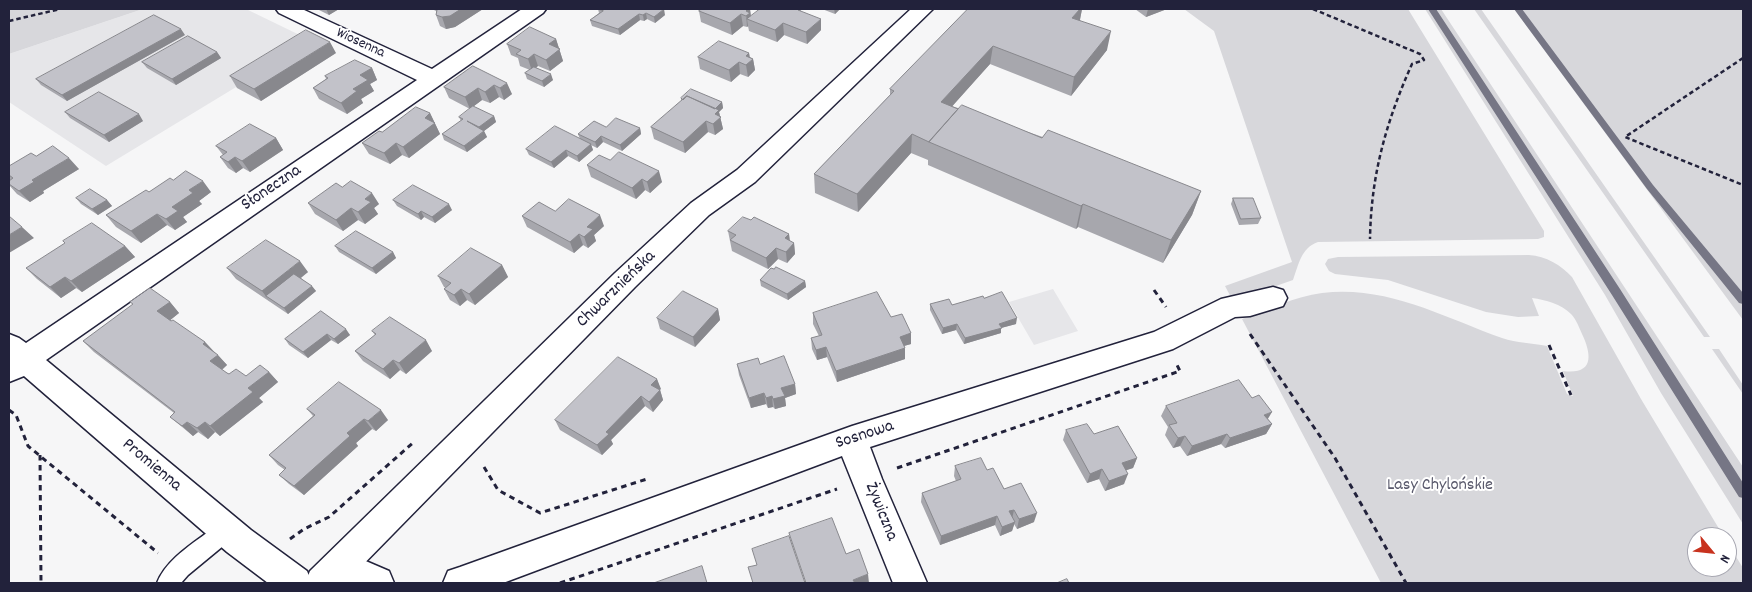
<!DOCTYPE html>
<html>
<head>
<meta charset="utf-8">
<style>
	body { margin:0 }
	#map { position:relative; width:1752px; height:592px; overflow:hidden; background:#f6f6f7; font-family:Dekko,sans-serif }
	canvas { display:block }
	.frame { position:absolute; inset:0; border:10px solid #22223b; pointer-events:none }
	.north { position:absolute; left:1687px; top:527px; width:50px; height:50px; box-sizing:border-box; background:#fff; border:1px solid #a7a7b1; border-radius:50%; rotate:118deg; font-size:14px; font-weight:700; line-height:20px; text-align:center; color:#22223b }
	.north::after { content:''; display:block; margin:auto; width:18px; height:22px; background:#c8321e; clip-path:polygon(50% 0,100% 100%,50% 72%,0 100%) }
</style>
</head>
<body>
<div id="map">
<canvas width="1752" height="592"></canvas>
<div class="frame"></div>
<div class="north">N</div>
</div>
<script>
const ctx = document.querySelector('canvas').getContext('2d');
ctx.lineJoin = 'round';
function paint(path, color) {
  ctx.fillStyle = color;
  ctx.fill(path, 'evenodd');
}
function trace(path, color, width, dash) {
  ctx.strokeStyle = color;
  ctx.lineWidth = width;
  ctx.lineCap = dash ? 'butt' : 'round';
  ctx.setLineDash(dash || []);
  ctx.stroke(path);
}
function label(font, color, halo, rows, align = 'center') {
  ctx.font = font + ' Dekko,sans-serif';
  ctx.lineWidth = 4;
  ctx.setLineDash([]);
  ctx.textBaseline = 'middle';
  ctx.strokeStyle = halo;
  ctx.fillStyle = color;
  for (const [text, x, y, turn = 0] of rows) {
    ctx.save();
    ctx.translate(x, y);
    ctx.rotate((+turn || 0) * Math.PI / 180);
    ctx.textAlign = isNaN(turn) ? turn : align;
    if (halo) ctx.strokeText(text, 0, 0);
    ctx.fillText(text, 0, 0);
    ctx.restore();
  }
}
const built = new Path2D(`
	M143,9h103l66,32 -206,125 -97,-64v-48z
	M1053,289l25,42 -44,14 -25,-43z`);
const green = new Path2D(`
	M9,9h134l-134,45z
	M1184,9h224l136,222v6l-6,2 -220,3c-17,6 -19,22 -25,38l-60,21 -8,-15 67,-24 -78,-231z
	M1425,9h16l302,458v57l-82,-131 -56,-98z
	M1474,9h7l229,328h-6z
	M1515,9h228v311l-218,-296z
	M1529,255c17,1 32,10 43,22l69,122 83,138h-27v30h30v-25l16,26v15h-362l-139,-264c26,-10 53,-22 80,-26 65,-8 121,24 180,45 15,5 30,5 45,8l20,48 6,2 -10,-25c31,4 29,-16 19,-37 -3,-7 -6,-15 -11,-20 -10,-10 -25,-14 -39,-16l7,18 -21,1 -32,-5 -98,-32 -53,-6 -6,-3 -4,-7 3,-5 10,-2z
	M1712,349h7l24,36v9z`);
const stream = new Path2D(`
	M1428,9h8l184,280 123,194v15l-4,-1 -127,-202z
	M1514,9h8l131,176 90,108v11l-4,-1 -92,-114z`);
const pathFar1 = new Path2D(`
	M1313,9l107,45 4,6 -12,4c-26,58 -41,111 -42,175
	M9,21l51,-12
	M1743,58l-118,79 118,48`);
const path = new Path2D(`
	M1154,290l12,17
	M1250,334l85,124 71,125
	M1549,345l22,50
	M9,410l7,5 12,31 130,107
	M40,455l1,128
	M484,467l14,23 42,23 107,-34
	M897,468l283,-97 -3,-6
	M290,539l14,-10 25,-12 86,-76
	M560,583l277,-94`);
const service = new Path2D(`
	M227,520l7,3 3,7 -3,7 -46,38 -7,8h-24c10,-26 42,-43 63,-60z`);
const minor = new Path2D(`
	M276,9h26l130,60 90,-60h24l-3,4 -497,347 205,170 56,41 5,12h-44l-41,-31 -203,-176 -15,6v-48l10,4 7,5 391,-263 -138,-67z
	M1273,287l10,3 4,8 -4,8 -33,10 -15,1 -62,32 -303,98 12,32 45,104h-34l-51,-127 -339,127h-60l5,-12 12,-4 392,-141 302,-94 67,-33z
	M340,550l49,21 5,12h-53l-13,-6 -5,-11 5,-11z`);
const secondary = new Path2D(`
	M911,9h22l-178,173 -46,33 -74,72 -290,296h-40l5,-12 305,-298 76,-70 46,-33z`);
const wall = new Path2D(`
	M317,9h22l-10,6z
	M432,9h51l-28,18 -9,2 -6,-3 -4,-11v-4z
	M598,9l67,6 -10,8 -8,-4 -3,2 -4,-1 -20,15 -28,-9 -2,-6 9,-7z
	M750,9l1,7 50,-7v2l20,19 -14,14 -23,-9 -7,7 -28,-11 -1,-5 -1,1 -4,-1 -11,9 -31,-13 -2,-11z
	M822,9h18l-5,5z
	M968,9h114l-2,11 27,30 -36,46 -81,-32 -38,42 249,85 -9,24 -29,48 -85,-36 -2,2 -148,-64v-5l-17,-7 -53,59 -43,-19 -1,-19 76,-79v-6z
	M1135,9h32l-21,8z
	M185,35l-118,66 -26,-16 -5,-6z
	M556,39l7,22 -13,10 -12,-5 -2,1 17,13 -9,7 -17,-8 -2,-6 5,-3 -10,-4 -2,-8 -7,-3 -4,-11z
	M217,52l4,6 -45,27 -29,-17 -5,-6z
	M336,53l-75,48 -24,-13 -7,-12z
	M749,53l1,4 3,2 2,11 -7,7 -8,-3 -9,8 -31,-13 -2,-12z
	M473,66l39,28 -8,6 -5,-3 -9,6 -8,-3 -12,9 -21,-11 -5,-11z
	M372,68l5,12 -7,4 4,7 -13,8 2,4 -16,11 -28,-15 -6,-11 13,-9 -1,-3z
	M681,98l41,4 1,6 -4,4 4,17 -8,6 -7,-3 -23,21 -31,-14 -3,-12 30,-26z
	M65,112l78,9 -34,21 -39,-24z
	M430,113l10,21 -31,24 -7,-3 -12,9 -21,-10 -7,-11 20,-11z
	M494,116l2,6 -12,9 3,6 -20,15 -23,-12 -2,-6 19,-13 -2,-4z
	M606,127l34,1 1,6 -19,17 -19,-9 -6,6 -6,-3 2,5 -14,12 -11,-6 -14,12 -25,-13 -3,-6 54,-10 -2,-5z
	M276,138l7,12 -33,22 -7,-4 -7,5 -8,-5 -8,-11 3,-2 -7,-9z
	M36,156l43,13 -36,22 1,2 -14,9 -13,-8 -8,-9v-4l1,-1 -1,-2v-12z
	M610,160l52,22 -12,11 -5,-3 -9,9 -45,-22 -4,-12z
	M173,180l38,12 -12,9 3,3 -19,13 4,5 -12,8 -8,-5 -26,18 -25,-16 -10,-12z
	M342,187l37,17 -5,4 4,6 -13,10 -7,-4 -15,11 -28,-17 -7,-11z
	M76,198l31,2 5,6 -14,9 -17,-11z
	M1233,198l28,20 -3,6 -19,1 -8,-21z
	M393,200l59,10 -17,13 -11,-6 -3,3 -24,-14z
	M555,211l49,15 -10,9 2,6 -8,7 -5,-3 -9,8 -47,-26 -5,-11z
	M751,220l38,14 1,7 4,2 1,11 -8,9 -9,-4 -10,10 -36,-18 -4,-20z
	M125,246l10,11 -53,35 -6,-4 -15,10 -24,-19 -11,-11z
	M335,246l58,6 3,6 -20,16 -37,-22z
	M502,265l6,12 -33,28 -8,-5 -7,6 -10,-6 -6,-11 2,-1 -2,-1 -6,-11z
	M227,268l81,4 -7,6 15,13 -28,23 -52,-35z
	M760,280l45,1 1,6 -18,13 -27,-14z
	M984,298l32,26 -15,4v5l-37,11 -8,-14 -14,4 -12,-24v-6l22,1z
	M170,302l9,11 -9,7 35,22 22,23 -5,5 7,4 17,2 23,-4 9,10 -19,16 4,4 -43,34 -5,-4 -7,7 -10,-7 -5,4 -23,-19 4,-4 -80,-61 -11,-11z
	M718,309l2,11 -25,27 -35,-18 -3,-11z
	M321,311l29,24 -12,9 -7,-4 -23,18 -19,-13 -4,-6z
	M813,313l78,4 20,16v11l-7,2 1,13 -68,23 -10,-25 -10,3 -5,-11 -1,-11 8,-2 -6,-12z
	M372,331l60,20 -26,23 -6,-4 -10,9 -27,-18 -8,-10 20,-16z
	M737,364h23l35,20 1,10 -11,4 1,8 -11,3 -2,-2 -5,1 -2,-4 -15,4 -12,-33z
	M657,379l6,21 -10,12 -8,-6 -34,34 2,4 -11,11 -42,-25 -5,-10z
	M1166,406l102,13 4,5 -6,10 -41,14 -4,-4 -34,12 -7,-10 -7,2 -8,-13 3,-8 -7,-11z
	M307,409l81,11 -12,11 -4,-2 -16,14 2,3 -54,49 -15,-11 -10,-9 6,-5 -7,-5 -9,-10 44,-39z
	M1066,430l28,4 43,24 -4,10 -7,2 -2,14 -19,7 -6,-12 -12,4 -24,-43z
	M955,466l32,4 47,52 -17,7 -3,-5 -2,7 -12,5 -5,-11 -55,20 -19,-43 1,-9 34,-12 -2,-5z`);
const shadedWall = new Path2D(`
	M326,9h13l-10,6z
	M461,9h22l-28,18 -9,2 -4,-12z
	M664,9l1,6 -10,8 -1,-6z
	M748,9h2l1,10h-4l1,7 -1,1 -1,-16z
	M834,9h6l-5,5z
	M1080,9h2l-3,15 -7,-6z
	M1148,9h19l-21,8z
	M646,13l1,6 -3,2 -1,-6z
	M639,14l1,6 -20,15 -2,-6z
	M741,14l2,12 -11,9 -2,-12z
	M821,19v11l-14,14 -1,-12z
	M783,23l1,12 -7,7 -2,-12z
	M181,29l4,6 -118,66 -5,-6z
	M1111,31l-4,19 -36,46 3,-19z
	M556,39l7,22 -13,10 -4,-11 3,-16z
	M330,42l6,11 -75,48 -7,-12z
	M993,46l-3,18 -50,56 1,-18z
	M217,52l4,6 -45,27 -4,-6z
	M749,53l1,9 3,-3 2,11 -7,7 -2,-12v-9z
	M534,54l4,12 -6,5 -4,-12z
	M739,62l1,12 -9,8 -2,-12z
	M372,68l5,12 -7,4 4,7 -13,8 2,4 -16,11 -6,-11 12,-14 7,-14z
	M551,74l2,6 -9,7 -2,-6z
	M507,83l5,11 -8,6 -4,-12z
	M494,85l5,12 -9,6 -5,-11z
	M478,88l4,12 -12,9 -5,-12z
	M722,102l1,6 -4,4 4,17 -8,6 -4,-23z
	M430,113l10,21 -31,24 -6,-11 22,-29z
	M139,114l4,7 -34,21 -5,-7z
	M494,116l2,6 -12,9 3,6 -20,15 -3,-6 18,-13 -3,-6z
	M706,121l2,11 -23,21 -2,-11z
	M640,128l1,6 -19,17 -2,-6z
	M912,134l-1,19 -53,59 -1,-18z
	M601,136l2,6 -6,6 -2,-6z
	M276,138l7,12 -33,22 -8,-11z
	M396,143l6,12 -12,9 -6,-11z
	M591,144l2,6 -14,12 -2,-6z
	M566,150l2,6 -14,12 -3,-6z
	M235,157l8,11 -7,5 -8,-11z
	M69,158l10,11 -36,22 1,2 -14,9 -11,-11 13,-11z
	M659,171l3,11 -12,11 -3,-11z
	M642,179l3,11 -9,9 -4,-11z
	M203,181l8,11 -12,9 3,3 -19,13 4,5 -12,8 -9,-11 6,-12 17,-17z
	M1201,191l-9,24 -29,48 8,-23z
	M372,193l7,11 -5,4 4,6 -13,10 -7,-12 7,-13z
	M107,200l5,6 -14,9 -6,-6z
	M449,204l3,6 -17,13 -3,-6z
	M1083,204l-5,23 -2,2 5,-23z
	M351,208l7,12 -15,11 -7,-11z
	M421,211l3,6 -3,3 -3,-6z
	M157,214l10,11 -26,18 -10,-12z
	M600,215l4,11 -10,9 2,6 -8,7 -4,-11 3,-10z
	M22,227l12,11 -25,15v-18z
	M579,234l4,11 -9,8 -4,-11z
	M789,234l1,11 -5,-7z
	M794,243l1,11 -8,9 -1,-11z
	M125,246l10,11 -53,35 -11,-11z
	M776,248l2,11 -10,10 -2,-11z
	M393,252l3,6 -20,16 -4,-6z
	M300,261l8,11 -36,28 -6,-4 4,6 -8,-11z
	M502,265l6,12 -33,28 -6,-11z
	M65,277l11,11 -15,10 -11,-11z
	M805,281l1,6 -18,13 -1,-6z
	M312,286l4,5 -28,23 -4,-6z
	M461,289l6,11 -7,6 -6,-11z
	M170,302l9,11 -11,9 -11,-11z
	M718,309l2,11 -25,27 -2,-10z
	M1017,318l-1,6 -15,4v5l-37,11 1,-6 34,-14z
	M957,324l-1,6 -14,4 1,-6z
	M346,329l4,6 -12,9 -4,-5z
	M911,333v11l-11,3v-10z
	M327,334l4,6 -23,18 -5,-6z
	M426,340l6,11 -26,23 -7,-11z
	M205,342l10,11 -12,-9z
	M826,347l1,10 -10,3 -1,-10z
	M905,348v11l-68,23 -1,-11z
	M218,355l9,10 -7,6 -10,-10z
	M393,360l7,10 -10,9 -7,-10z
	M269,372l9,10 -19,16 4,4 -43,34 -10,-10 38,-38z
	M657,379l4,10 -6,6 -4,-10z
	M795,384l1,10 -11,4 1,8 -11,3 -2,-10 8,-11z
	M660,390l3,10 -10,12 -4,-10z
	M764,393l2,11 -15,4 -2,-10z
	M641,396l4,10 -34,34 2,4 -11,11 -5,-10 9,-13z
	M772,396l1,11 -5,1 -2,-10z
	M381,410l7,10 -12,11 -8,-10z
	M1272,412l-6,10 -2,-7z
	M364,419l8,10 -16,14 2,3 -54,49 -10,-9 53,-53z
	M187,422l11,10 -5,4 -11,-10z
	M205,422l10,10 -7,7 -11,-11z
	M1272,424l-6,10 -41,14 5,-10z
	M1227,434l-6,10 -34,12 5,-10z
	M1185,436l-5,10 -7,2 5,-10z
	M1137,458l-4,10 -15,5 4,-10z
	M1102,469l-3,10 -12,4 3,-9z
	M1128,474l-4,10 -19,7 4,-10z
	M1014,510l-2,9 -3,-8z
	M1037,513l-3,9 -17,7 2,-10z
	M997,516l-2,9 -55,20 1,-9z
	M1015,522l-3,9 -12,5 2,-9z
	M868,574l1,9h-16v-3z`);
const building = new Path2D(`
	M438,9h23l-11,7 -8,1 -6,-2 1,-5z
	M598,9h66l-10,8 -8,-4 -3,2 -4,-1 -21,15 -28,-9 13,-9z
	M702,9h46l-2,2 4,2 -4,3 -5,-2 -11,9 -31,-12z
	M760,9h40l-2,1 23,9 -15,13 -23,-9 -8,7 -28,-11z
	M968,9h112l-8,9 39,13 -37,46 -81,-31 -52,56 17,7 -29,33 -17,-8 -55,60 -43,-20 80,-83 -4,-2z
	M154,15l27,14 -119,66 -26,-16z
	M530,27l26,12 -7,5 11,5 -14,11 -12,-6 -6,5 -12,-5 5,-4 -14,-6z
	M306,30l24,12 -76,47 -24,-13z
	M188,36l29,16 -45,27 -30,-17z
	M719,41l30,12 -3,3 7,3 -7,6 -7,-3 -10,8 -31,-13z
	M355,60l17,8 -12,7 8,5 -15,9 4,2 -16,12 -28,-15 15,-10 -3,-2z
	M473,66l34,17 -7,5 -6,-3 -9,7 -7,-4 -13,9 -21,-10z
	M534,67l17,7 -9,7 -17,-8z
	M691,89l31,13 -7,7 -28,-13 -4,4 -2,-2z
	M99,92l40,22 -35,21 -39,-23z
	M687,96l32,14 -4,4 6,3 -8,7 -7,-3 -23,21 -32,-15z
	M962,105l80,33 6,-8 153,61 -30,49 -88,-36 -2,2 -152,-64z
	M473,106l21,10 -15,11 -12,-6 17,10 -20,15 -22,-12 21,-15 -4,-2z
	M416,107l14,6 -5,5 10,5 -32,24 -7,-4 -12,10 -22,-10 17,-12 3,1z
	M616,118l24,10 -20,17 -19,-9 -6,6 -17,-8 16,-13 12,6z
	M250,124l26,14 -34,23 -7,-4 -7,5 -8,-5 7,-5 -11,-6z
	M555,126l36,18 -14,12 -11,-6 -15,12 -25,-13z
	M53,146l16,12 -37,22 2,2 -15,9 -10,-7v-3l4,-3 -4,-3v-9l22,-13 5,3z
	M619,152l40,19 -12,11 -5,-3 -10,9 -45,-23 12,-10 11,5z
	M186,171l17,10 -14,9 4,3 -21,14 6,4 -12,8 -9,-5 -26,17 -25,-16 40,-25 3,2 21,-14 3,2z
	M351,181l21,12 -7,6 6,3 -13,10 -7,-4 -15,12 -28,-17 28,-20 6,4z
	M413,185l36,19 -17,13 -11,-6 -3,3 -25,-14z
	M90,189l17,11 -15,9 -16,-11z
	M1233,198h20l8,20 -20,1z
	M569,199l31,16 -13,12 6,2 -9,8 -5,-3 -9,8 -48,-26 17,-14 16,9z
	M9,216l13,11 -13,8z
	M743,217l8,3 3,-3 35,17 -4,4 9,5 -8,9 -10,-4 -10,10 -36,-18 6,-5 -8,-4z
	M92,223l33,23 -54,35 -6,-4 -15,10 -24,-19 39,-25 -2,-2z
	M356,231l37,21 -21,16 -37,-22z
	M266,240l34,21 -38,30 -35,-23z
	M471,248l31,17 -33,29 -8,-5 -7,6 -10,-6 7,-6 -13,-7z
	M776,267l29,14 -18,13 -27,-14 11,-12 3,1z
	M294,274l18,12 -28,22 -18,-12z
	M150,288l20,14 -13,9 14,10 2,-1 32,22 -2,2 15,11 -8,6 17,12 2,1 7,-5 10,7 14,-11 9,7 -21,16 5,4 -43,34 -5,-4 -8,6 -10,-6 -5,4 -12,-9 5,-5 -92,-71 50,-37 -3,-2z
	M683,291l35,18 -25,28 -36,-19z
	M877,292l14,25 11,-3 9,19 -11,4 5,11 -69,23 -10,-24 -10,3 -5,-12 11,-3 -9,-22z
	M1002,292l15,26 -18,6 3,4 -37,10 -8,-14 -14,4 -13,-24 19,-5 3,6 31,-9 1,2z
	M321,311l25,18 -12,10 -7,-5 -24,18 -18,-13z
	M390,317l36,23 -27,23 -6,-3 -10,9 -28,-18 21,-17 -4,-3z
	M784,356l11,28 -14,4 4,8 -12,3 -1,-3 -6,2 -2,-5 -15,5 -12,-34 21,-6 2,6z
	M618,357l39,22 -6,6 9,5 -11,12 -8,-6 -35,36 3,2 -12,11 -42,-25z
	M1239,380l13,18 7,-3 13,17 -8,3 8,9 -42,14 -3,-4 -35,12 -7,-10 -7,2 -9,-13 8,-2 -11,-17z
	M339,382l42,28 -13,11 -4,-2 -17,14 3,3 -56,50 -15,-11 7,-7 -17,-13 46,-40 -8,-6z
	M1087,424l7,10 24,-8 19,32 -15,5 6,11 -19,7 -7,-12 -12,5 -24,-44z
	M981,458l6,12 6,-2 11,21 17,-6 16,30 -18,6 -5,-9 -5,1 6,11 -13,5 -5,-11 -56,20 -19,-43 39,-14 -6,-13z
	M832,518l14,36 13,-5 9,25 -15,6 2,3h-49l-17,-50z
	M789,536l16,47h-52l-5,-16 9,-2 -5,-16z
	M702,566l5,17h-53z
	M1067,579l2,4h-12z`);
const farStreetnames = [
	["Wiosenna",360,44,25]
];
const streetNames = [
	["Słoneczna",272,189,-34],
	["Chwarznieńska",617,290,-44],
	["Sosnowa",865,436,-18],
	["Promienna",151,466,40],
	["Żywiczna",880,512,68]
];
const parkNames = [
	["Lasy Chylońskie",1440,487]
];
paint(built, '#e6e6e9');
paint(green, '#d7d7db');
paint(stream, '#767685');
trace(service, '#22223b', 3);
trace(minor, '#22223b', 3);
trace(secondary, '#22223b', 3);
trace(pathFar1, '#22223b', 2.5, [4.5, 3]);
trace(path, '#22223b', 3, [5.5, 4.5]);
paint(service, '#fff');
paint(minor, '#fff');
paint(secondary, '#fff');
paint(wall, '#a7a7ad');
paint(shadedWall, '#88888d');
paint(building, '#c2c2c9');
trace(building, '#88888d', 1);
label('15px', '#22223b', '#fff', farStreetnames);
label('18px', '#22223b', '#fff', streetNames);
label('18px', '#58586b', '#fff', parkNames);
</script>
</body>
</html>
